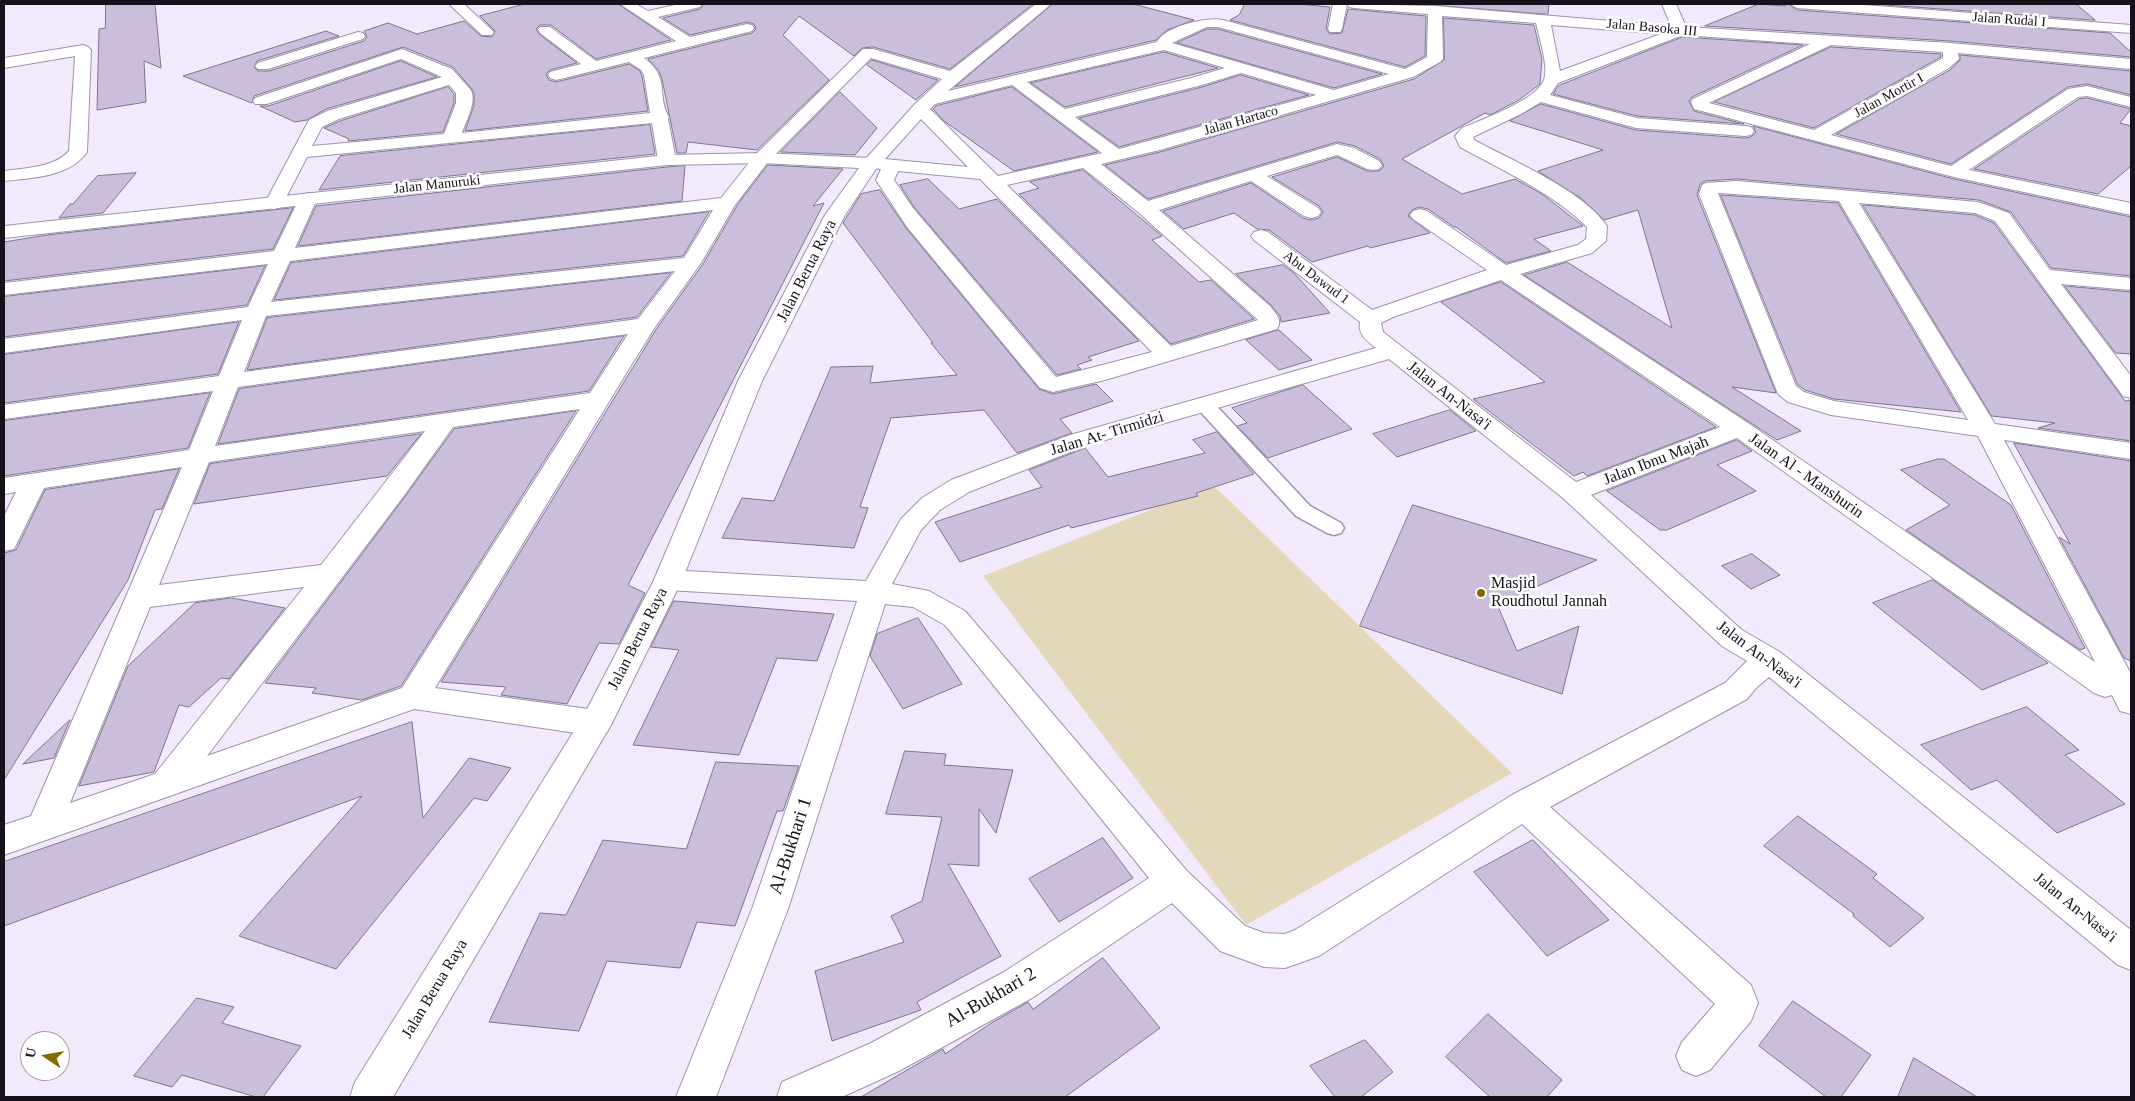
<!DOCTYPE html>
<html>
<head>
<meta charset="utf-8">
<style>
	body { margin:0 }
	#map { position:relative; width:2135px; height:1101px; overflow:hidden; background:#f2eafc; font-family:"Times New Roman",serif }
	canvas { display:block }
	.frame { position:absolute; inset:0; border:5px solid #16111b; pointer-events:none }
	.north { position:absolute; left:20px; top:1031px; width:50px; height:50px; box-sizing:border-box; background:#fff; border:1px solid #a2a0a4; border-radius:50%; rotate:282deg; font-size:14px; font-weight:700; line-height:20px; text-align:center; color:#16111b }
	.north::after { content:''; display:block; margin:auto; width:18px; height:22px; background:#856903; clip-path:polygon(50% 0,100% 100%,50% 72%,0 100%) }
</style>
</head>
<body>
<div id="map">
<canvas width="2135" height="1101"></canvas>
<div class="frame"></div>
<div class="north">U</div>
</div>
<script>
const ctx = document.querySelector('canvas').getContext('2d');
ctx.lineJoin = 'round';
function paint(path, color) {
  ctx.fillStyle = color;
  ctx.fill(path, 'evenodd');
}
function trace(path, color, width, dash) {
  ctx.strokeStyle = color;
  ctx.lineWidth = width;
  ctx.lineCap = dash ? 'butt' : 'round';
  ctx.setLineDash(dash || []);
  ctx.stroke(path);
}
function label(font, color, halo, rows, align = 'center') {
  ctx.font = font + ' "Times New Roman",serif';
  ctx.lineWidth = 5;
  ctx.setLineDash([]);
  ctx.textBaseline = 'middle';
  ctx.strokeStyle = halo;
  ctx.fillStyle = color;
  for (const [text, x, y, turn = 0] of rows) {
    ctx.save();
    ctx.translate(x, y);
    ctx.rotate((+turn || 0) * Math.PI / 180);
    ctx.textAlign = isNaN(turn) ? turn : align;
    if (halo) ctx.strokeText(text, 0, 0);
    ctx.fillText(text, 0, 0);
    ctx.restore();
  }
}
const green = new Path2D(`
	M1213,485l299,288 -266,152 -263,-349z`);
const building = new Path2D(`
	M106,4h49l6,64 -17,-7 2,41 -49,8 2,-81 6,-1z
	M525,4h93l53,36 -75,19 -45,-34h-11l-4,4 3,5 38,29 -27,7 -4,4 3,6 7,2 73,-18 11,7 2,5 6,35 -183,20 9,-26v-12l-3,-5 -18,-21 -50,-20 -149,49 -2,7 -69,-27 143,-45 13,5 -82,25 -3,6 4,4h11l95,-30 3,-4 -3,-6 24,-8 29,11 47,-13 17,15 11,1 3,-6 -15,-15z
	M704,4h329l-83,65 -77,-22 -11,1 -8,8 -55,-40 -16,19 46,45 -72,70 -69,-8 -2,11h-9l-15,-74 -3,-8 -11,-12 104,-26 4,-4 -2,-5 -7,-2 -57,13 -27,-17 37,-9z
	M1053,4h80l61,16 -27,10 -11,10 -201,47z
	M1245,4h53l32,3 -4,22 4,5 12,-1 6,-24 78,7 -1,40 -20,11 -175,-47 9,-5z
	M1419,4h130l-1,10z
	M1759,4l27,2 -1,-2h3l9,6 313,23 21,19v5l-181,-16 -245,-15z
	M1872,4h204l19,16z
	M1444,18l90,7 8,34 -2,25 -21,16 -29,15 -5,-2 -83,46 60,35 53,-15 27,15 41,32 -49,13 17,12 -45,12 -50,-36h-2l-26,-18 -9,-2 -7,3 -4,6 22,17 -60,15 -2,-2 -56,16 -43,-32 -12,-1 -23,-16 -50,16 -21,-18 88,-28 52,35 7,2 9,-2 4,-6 -4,-6 -47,-29 65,-20 30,14h12l5,-5 -4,-7 -25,-13 -18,-4 -189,57 -43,-34 55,-13 254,-73 30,-19z
	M1207,29h11l164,45 -48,14 -157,-45z
	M1683,37l120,8 -111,52 -3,4 5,10 50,13 -107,-8 -84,-22 5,-8z
	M1831,47l110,7v3l-127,71 -100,-26z
	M1164,52l54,16 -153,39 -34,-24z
	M1960,55l171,16v24l-44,-11 -19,3 -117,77 -115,-30 114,-64 10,-10z
	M872,60l66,20 -22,20 -49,-35z
	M401,61l36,16 -111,32 -19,11 -12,2 -35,-16h8z
	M1241,75l68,20 -190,52 -40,-29 123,-31z
	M448,87l6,7v9l-11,29 -95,9 1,-2 -25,-11 16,-7z
	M1012,87l86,65 -84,19 -70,-50 -11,-12 3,-3z
	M840,92l37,36 -22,27 -74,-3z
	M2087,98l44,11 -11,14 11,3v40l-33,28 -124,-25 105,-70z
	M1541,104l95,26 109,8 6,-1 5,-5 -3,-6 201,53 177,38v59l-80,-8 -40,-56 -32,-12 -242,-21 -32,2 -5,3 -3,11 79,198 -44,-6 69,44 -24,9 -253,-165 43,-13 105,66 -34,-118 -34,10 -22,-21 -44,-28 65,-21 -93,-29z
	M650,125l5,29 -336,36 21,-34z
	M768,165l75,4 -30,37 11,-3 -196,382 17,8 -26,51 -20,-1 -32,61 -66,-9 5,-8 -65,-5 216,-354 46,-64 35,-60z
	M685,166l-3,35 -384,45 18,-40 351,-39z
	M1083,170l79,66 -10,4 47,42 12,-2 43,39 -83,25 -152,-150 20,-6 -9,-6z
	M136,173l-33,40 -44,5 11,-14h3l24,-28z
	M928,179l31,30 38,-10 142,142 -51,16 4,3 -15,5 4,4 -24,6 -143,-168 -14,-22z
	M880,190l26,38 133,161 14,5 43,-10 17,17 -53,18 12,14 -55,20 -33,-43 -93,8 -31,89 8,1 -14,40 -132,-10 20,-40 32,3 57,-134 42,-1 -3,17 87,-8 -26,-32h2l-90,-120 18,-29z
	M1721,195l117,8 123,209 -127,-13 -29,-9 -7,-5z
	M1863,205l112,10 19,8 131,178 6,-1v41l-93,-13 17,-5 -63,-7z
	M293,208l-20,41 -269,32v-39l43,-7z
	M709,212l-26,44 -409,44 17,-37z
	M1283,265l11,8 36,40 -49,9 -1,-6 -9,-11 -35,-31z
	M265,266l-18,39 -243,32v-40z
	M671,273l-34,44 -390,53 20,-52z
	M1501,282l215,145 -129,49 -4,-4 -9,4 -101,-77 72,-17 -104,-80z
	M2065,286l66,6v62l-15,-1z
	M239,322l-21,52 -214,29v-48z
	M1279,330l33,30 -33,10 -33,-30z
	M624,336l-35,55 -371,53 21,-55z
	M1303,385l49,44 -84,29 -31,-32 10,-3 -15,-15z
	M210,393l-22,55 -184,28v-55z
	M1450,410l26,21 -79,26 -24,-23z
	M576,411l-175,275 -39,14 -50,-7 4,-5 -51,-5 139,-185 50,-69z
	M1217,432l37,42 -58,19 2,3 -127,32 -2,-3 -109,37 -25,-40 107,-35 -13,-17 56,-22 23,29 97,-24 -12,-13z
	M421,434l-34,42 -193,28 16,-40z
	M1737,440l15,11 -35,14 39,26 -89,39h-7l-53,-39z
	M2014,443l117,18v200l-7,-3 -65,-121 11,7z
	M1938,459h6l67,46 74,143 -5,2 -174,-120 44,-25 -49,-35z
	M179,469l-17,40 -7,1 -27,70 -124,200v-227l12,-3 29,-60z
	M1413,505l184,55 -100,44 20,47 62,-25 -17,68 -202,-68z
	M1752,554l28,21 -29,14 -29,-23z
	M1933,580l115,83 -66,27 -109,-87z
	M232,598l53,10 -56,71 -8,-1 -32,29 -10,-2 -25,67 -75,14 49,-120 67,-63z
	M674,601l160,13 -17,47 -40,-3 -38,97 -106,-10 46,-95 -28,-3z
	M918,618l44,66 -59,25 -33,-53 7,-22z
	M2027,707l52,43 -14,5 60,49 -68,29 -60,-53 -26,10 -50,-45z
	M70,720l-16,38 -31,6z
	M412,722l11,96 46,-60 42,10 -24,33 -13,-3 -138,171 -97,-33 123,-140 -358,130v-64z
	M905,751l41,3 -2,11 69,5 -17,63 -17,-24v57l-31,-2 53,92 -84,46 4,8 -89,31 -17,-70 89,-29 -13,-26 31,-15 20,-84 -56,-3z
	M716,762l83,4 -16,45h-6l-42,115 -38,-4 -17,46 -73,-7 -28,70 -90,-9 51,-109 26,2 37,-75 83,9z
	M1798,816l79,58 -4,4 51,40 -34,29 -37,-31 1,-2 -90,-68z
	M1103,838l30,40 -74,44 -30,-43z
	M1533,840l76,80 -62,36 -73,-84z
	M1103,958l57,70 -95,69h-204l82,-48 2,5 48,-32 35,-20 5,7z
	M197,998l37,9 -12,16 79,23 -38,51h-7l-74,-22 -10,12 -38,-11z
	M1793,1001l78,54 -30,42h-15l-67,-51z
	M1488,1014l74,66 -15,17h-57l-44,-40z
	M1365,1040l28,32 -32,25h-26l-25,-31z
	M1914,1058l63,39h-79z`);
const lane = new Path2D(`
	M1204,398l7,2 99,106 31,17 3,5 -3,5 -7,2 -7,-2 -31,-17 -99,-108 -2,-4 2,-4z`);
const street = new Path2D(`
	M449,4h15l30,28 -2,3h-10z
	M620,4h16l12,7 31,-7h23l-2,3 -42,10 32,20 57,-13 5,1 2,3 -2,3 -108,27c27,19 12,38 25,59l-1,2 8,41 -3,4 -6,1 -6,-1 -3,-4 -6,-37 -345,34 -26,50 -7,2 -7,-2 -2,-4 44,-83 18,-9 115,-34 -41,-18 -134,45h-12l-2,-3 2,-3 147,-49 50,20 18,20c8,11 -4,32 -8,44l188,-20 -6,-38 -3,-5 -12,-8 -73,18 -6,-2 -2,-3 2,-3 31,-8 -41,-31 -2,-3 2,-3h10l46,34 80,-20zM449,85l7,8v10l-12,31 -132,12 10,-19 17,-8z
	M1036,4h15l-103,87 209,-49c6,-15 51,-26 66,-22l182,49 22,-12 1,-43 -74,-6 -5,-1 -2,-3 88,2 236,20 -9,-22h14l10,23 264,16 181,16v10l-173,-16 1,6 -10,9 -118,67 120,31 117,-77 19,-3 44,11v10l-44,-11 -9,1 -109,73 162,33v12l-177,-38 -260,-68 -3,-7 2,-3 117,-55 -127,-9 -125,48 -8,12 87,23 108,8 6,1 3,4 -3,4 -6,1 -109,-8 -95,-26 -20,12 -48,23 1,3c39,21 108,50 133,86l-1,15 -14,12 -72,21 228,149 347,239 -117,-226 -147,-21 -43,-13 -10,-8 -79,-200 3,-9 4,-2 31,-2 241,21 31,11 41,57 81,8v12l-70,-6 70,92v22l-8,-2 -128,-175 -20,-8 -116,-10 136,221 136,19v16l-127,-19 127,234v40l-11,-3 -8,-16 -7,2 -11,-4 -357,-255 -146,57 151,135 38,22 351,278v40l-13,-5 -349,-288 -13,11 -9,11 -197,108 201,178 7,18 -7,18 -41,49 -14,6 -14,-6 -6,-14 6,-14 33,-38 -193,-180 -203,132 -34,12 -21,-1 -44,-16 -48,-48 -140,95 -133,73 -57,26h-65l5,-15 89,-39 133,-71 145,-94 -204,-253 -32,-18 -28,-3 -97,305 -72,188h-40l76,-188 105,-308 -189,-11 -10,-3 -4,-7 4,-7 10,-3 198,11 35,-62 21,-21 29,-18 119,-45 306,-87c-9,-7 -18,-13 -16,-26l-106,-82 -3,-4 3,-4 7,-2 7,2 104,78 115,-40 -74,-51 -3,-4 3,-4 7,-2 7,2 79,54 72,-20 8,-6 1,-12c-36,-35 -83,-56 -127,-80l-5,-11 7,-8c19,-8 75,-28 82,-48 5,-13 -5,-43 -8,-57l-94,-7 1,43 -3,3 -27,15 -253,73 -59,14 47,37 189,-57 17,4 25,13 3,4 -3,4 -6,1 -6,-1 -30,-14 -70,21 51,32 3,4 -3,4 -7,2 -7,-2 -53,-35 -92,29 111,96c6,8 13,14 7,23l-172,51 -52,12 -13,-4 -133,-161 -31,-47 5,-11 -16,-2 -3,-4 52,-58 28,-26 -71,-21 -103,104 -33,43 -34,58 -46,64 -28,45 -192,316 161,22 11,4 5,9 -5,9 -11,4 -182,-27 -410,146v-30l27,-9 151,-349 -138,21 -30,61 -10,2v-35l12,-24 -12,2v-16l185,-28 24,-59 -209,28v-14l215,-29 23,-56 -238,33v-14l244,-32 20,-43 -264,31v-12l270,-32 25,-52 2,-4 7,-2 7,2 2,4 -22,49 426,-50 35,-44 107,-105h10l77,22zM1551,25l110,9 -101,37zM1207,27h11l171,47 -55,16 -162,-47zM1831,45l112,7v6l-129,72 -105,-27zM1164,50l61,18 -34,10 -126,31 -38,-27zM1241,73l75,22 -197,54 -44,-32 127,-32zM1012,85l90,68 -104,23 -68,-67 5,-5zM921,119l47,48 -83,-8zM1083,168l55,44 120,108 -87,26 -164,-161zM898,171l82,8 172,173 -96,25 -143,-169 -19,-28zM1718,193l121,8 129,219 -134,-19 -30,-9 -8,-6zM713,210l-29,48 -413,44 19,-41zM675,271l-37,48 -394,53 22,-56zM1501,280l219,147 -144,55 -193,-150 -2,-9 12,-6zM628,334l-38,59 -375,53 23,-59zM1389,359l175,140 158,147 25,15 -22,22 -213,112 -217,135 -10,4 -21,-1 -19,-7 -58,-55 -222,-260 -36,-20 -37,-7 29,-54 19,-20 29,-18 119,-47zM580,409l-178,279 -195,68 196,-259 50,-70zM425,431l-104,134 -162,20 50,-123zM304,587l-149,187 -85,29 80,-196z
	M1333,4h14l-5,25 -2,3h-10l-2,-3z
	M1790,4h60l281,21v8l-334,-25z
	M358,32l5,1 2,3 -2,3 -95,30h-10l-3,-3 3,-3z
	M83,45l5,2 3,3 -4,102c-17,25 -56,26 -83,29v-10c20,-3 50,-3 65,-20l6,-95 -71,12v-10z`);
const secondary = new Path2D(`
	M762,153l109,5 6,1 3,4 -35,52 -83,166 -80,199 -70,143 -219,374h-43l5,-15 229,-367 70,-135 84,-199 87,-166 34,-47 -97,-5 -95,2 -663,73v-12l663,-71z`);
const markers = [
	[1481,593,5,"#856903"]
];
const farStreetnames = [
	["Jalan Rudal I",2009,20,4],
	["Jalan Basoka III",1652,28,5],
	["Jalan Mortir I",1889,96,-29],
	["Jalan Hartaco",1241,121,-16],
	["Jalan Manuruki",437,185,-6],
	["Abu Dawud 1",1316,278,37]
];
const streetNames = [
	["Jalan Berua Raya",807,271,-63],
	["Jalan An-Nasa'i",1449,396,38],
	["Jalan At- Tirmidzi",1107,434,-17],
	["Jalan Ibnu Majah",1656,461,-21],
	["Jalan Al - Manshurin",1806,476,35],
	["Jalan Berua Raya",638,639,-63],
	["Jalan An-Nasa'i",1759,655,37],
	["Jalan An-Nasa'i",2075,908,39],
	["Jalan Berua Raya",435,989,-59]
];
const poiNames = [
	["Masjid",1491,584],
	["Roudhotul Jannah",1491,602]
];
const nearStreetnames = [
	["Al-Bukhari 1",791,846,-72],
	["Al-Bukhari 2",991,998,-30]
];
paint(green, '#e4d8ba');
paint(building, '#cabedb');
trace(building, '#7f748e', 1);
trace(lane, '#9e92ae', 3);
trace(street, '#9e92ae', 2);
trace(secondary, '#9e92ae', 2);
paint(lane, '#fff');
paint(street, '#fff');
paint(secondary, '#fff');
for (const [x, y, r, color] of markers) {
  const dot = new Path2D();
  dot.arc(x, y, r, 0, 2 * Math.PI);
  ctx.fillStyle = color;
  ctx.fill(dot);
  trace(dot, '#fff', 2);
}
label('14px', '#16111b', '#fff', farStreetnames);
label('16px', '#16111b', '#fff', streetNames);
label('16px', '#16111b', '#fff', poiNames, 'left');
label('19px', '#16111b', '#fff', nearStreetnames);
</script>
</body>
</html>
